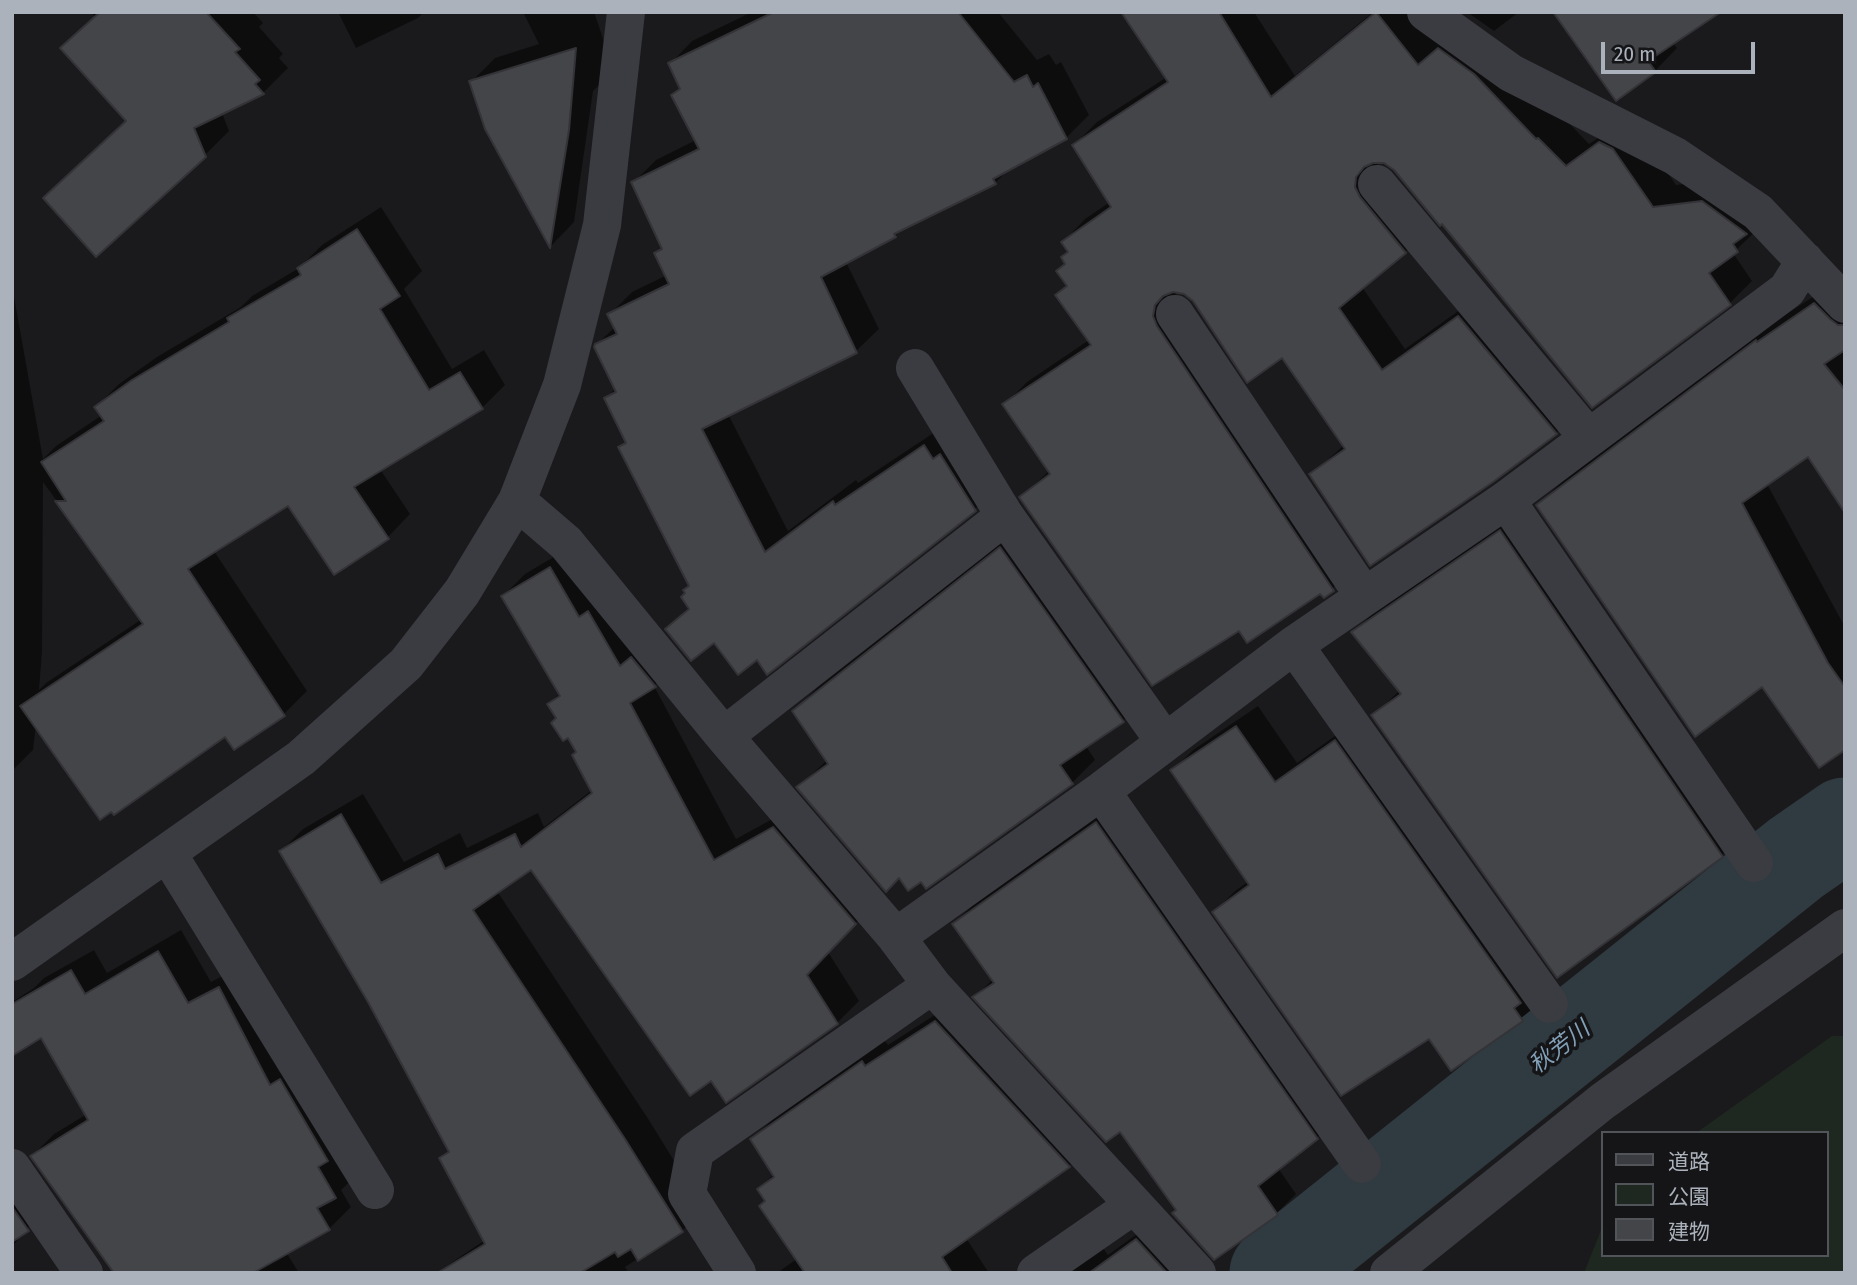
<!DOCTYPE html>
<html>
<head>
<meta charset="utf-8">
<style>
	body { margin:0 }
	#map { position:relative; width:1857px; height:1285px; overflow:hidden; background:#1a1a1c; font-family:"Fira Sans Condensed","Noto Sans JP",sans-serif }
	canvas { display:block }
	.frame { position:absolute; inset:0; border:14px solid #acb2bc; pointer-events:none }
	.legend { position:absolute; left:1601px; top:1131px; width:228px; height:126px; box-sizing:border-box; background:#151517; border:2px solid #515459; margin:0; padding:9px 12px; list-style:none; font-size:21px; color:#acb2bc }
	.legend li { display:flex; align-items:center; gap:14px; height:35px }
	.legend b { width:35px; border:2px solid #515459 }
	.scale { position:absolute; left:1601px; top:42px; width:154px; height:32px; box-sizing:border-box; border:4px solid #acb2bc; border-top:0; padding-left:9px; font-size:21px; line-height:24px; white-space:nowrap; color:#acb2bc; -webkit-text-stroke:5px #151517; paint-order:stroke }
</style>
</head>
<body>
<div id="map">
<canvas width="1857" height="1285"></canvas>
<div class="frame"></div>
<ul class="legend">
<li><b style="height:9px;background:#3a3c41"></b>道路</li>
<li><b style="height:19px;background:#1f2820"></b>公園</li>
<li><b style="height:19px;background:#444549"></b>建物</li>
</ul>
<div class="scale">20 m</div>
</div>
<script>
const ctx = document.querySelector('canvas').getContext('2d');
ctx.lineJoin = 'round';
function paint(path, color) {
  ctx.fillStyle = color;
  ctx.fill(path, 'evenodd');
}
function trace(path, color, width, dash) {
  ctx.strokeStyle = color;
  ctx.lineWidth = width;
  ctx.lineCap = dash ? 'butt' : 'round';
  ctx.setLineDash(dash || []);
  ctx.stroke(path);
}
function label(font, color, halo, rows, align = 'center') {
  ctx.font = font + ' "Fira Sans Condensed","Noto Sans JP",sans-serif';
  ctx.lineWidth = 7;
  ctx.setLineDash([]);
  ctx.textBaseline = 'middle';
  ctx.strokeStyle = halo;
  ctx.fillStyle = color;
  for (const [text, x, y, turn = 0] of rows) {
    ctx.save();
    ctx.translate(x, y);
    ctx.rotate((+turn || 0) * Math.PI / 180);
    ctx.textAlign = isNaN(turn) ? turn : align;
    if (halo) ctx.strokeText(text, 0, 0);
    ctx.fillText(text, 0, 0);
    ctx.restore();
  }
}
const green = new Path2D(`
	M1832,1036h13v237h-261l19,-48v30h224v-122h-131z`);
const shadow = new Path2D(`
	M91,12h162l10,11 -4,4 24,27 -4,4 9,10 -25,25 -41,20 7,18 -25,25 -76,-36 -33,-103z
	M338,12h86l-6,6 -62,30z
	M523,12h71l20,59 -21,20 -19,131 -23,24 -65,-117 -15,-47 24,-24 44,-14z
	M752,12h246l39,48 12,-6 7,11 5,-3 28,53 -23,23 -56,30 -15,15 -93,45 -7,8 -49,26 33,67 -23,22 -128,63 60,117 68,-51 2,3 89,-59 51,63 -23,22 -208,163 -10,-14 -42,-18 -48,-11 23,-23v-20l-69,-138 6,-7 -21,-43 10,-10 -20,-43 19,-18 -6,-12 23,-23 35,-17 -11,-21 7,-7 -29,-65 22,-22 40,-20 -23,-44 8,-8 -11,-24 22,-23z
	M1123,12h131l41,64 78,-64h69l120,104 27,28 34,-23 13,6 40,58 49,-6 34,49 -26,25 19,28 -22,22 -288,-81 -47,-53 -9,-7 -9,-1 5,14 45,54 -22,23 -43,35 43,62 77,-55 97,117 -23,22 -245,42 33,-30 -61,-89 -98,-63 -10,-2 4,12 177,264 -32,29 -3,-4 -82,37 -218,-132 29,-27 -45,-66 22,-22 62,-42 -31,-45 10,-10 -10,-14 8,-8 4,-12 -7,-9 22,-23 25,-17 -36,-57 23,-23 70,-45z
	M1467,12h52l-25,19z
	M1555,12l117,30 5,6 -22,23z
	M381,207l41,64 -18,18 48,80 32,-19 21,35 -23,23 -102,61 30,45 -23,24 -99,-35 -74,48 93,140 -23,23 -50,33 -8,-13 -190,-9 -3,25 -21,21v-486l31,174 13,-13 46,-31 -6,-8 23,-23 38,-27 84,-50 11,-11 47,-28 23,-23zM43,482l99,137 -96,64 -7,7 3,-38z
	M1838,281l7,7v221l-36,-55 -42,30 78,143v121l-307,-243 24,-23 218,-164z
	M1525,508l221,324 -24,23 -164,120 -185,-259 27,-26 -46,-58 23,-23z
	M1024,525l122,173 -23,23 -37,25 9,14 -23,23 -150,97 -22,-4 -101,-89 28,-27 -33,-49 23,-23z
	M572,546l104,118 -22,22 82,153 60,-33 81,95 -49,51 31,49 -22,22 -125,55 -180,-210 -35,23 150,226 57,92 -22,22 -57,36 4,6h-193l49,-33 -44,-81 9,-9 -80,-149 -89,-150 22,-22 60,-35 41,68 56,-29 7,15 71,-35 6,14 48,-37 -14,-39 -28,-47 10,-11 -57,-97 22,-22z
	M1258,706l39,57 59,-42 187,278 -21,21 -70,49 -23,-32 -215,-125 21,-21 14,-10 -76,-111 20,-20z
	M1116,804l220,315 -19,19 -39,30 18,26 -19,19 -63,45 -94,-128 -145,-133 18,-18 -39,-55 19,-19z
	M181,930l30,52 30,-16 116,209 -16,15 10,17 -22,22 -43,23 13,21h-183l-84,-117 22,-22 33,-20 -45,-79 -30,19v-52l22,-14 10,-10 50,-28 13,23z
	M958,1000l132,144 -21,22 -103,72 23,35h-212l21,-15 -39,-69 15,-15 -22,-34 22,-22 110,-78 4,5z
	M12,1177l28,41 -23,19 1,3 -6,6z
	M1159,1218l40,55h-131l35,-25 5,7z`);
const river = new Path2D(`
	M1276,1273l520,-415 49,-34`);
const building = new Path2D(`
	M100,12h106l34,37 -5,3 25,28 -5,4 9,10 -70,34 12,29 -110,100 -53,-59 83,-77 -66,-73z
	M774,12h184l56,70 13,-7 6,12 5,-4 29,56 -74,40 3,5 -102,50 2,3 -75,40 36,76 -155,76 63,123 68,-51 2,4 89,-60 9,14 7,-5 36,57 -209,164 -10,-15 -19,15 -24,-32 -23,18 -26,-32 24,-20 -8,-12 4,-4 -2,-3 6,-4 -71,-139 8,-4 -22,-45 12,-6 -22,-45 1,-3 22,-10 -10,-20 62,-30 -15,-31 8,-4 -31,-67 68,-33 -28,-54 9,-6 -12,-26z
	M1121,12h98l52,85 105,-85 42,53 20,-17 36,26 62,65 2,-1 28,28 33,-24 14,7 40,58 49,-6 45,33 -14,10 5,8 -29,21 22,32 -139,103 -150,-184 -2,2 -46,-56 -10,-7h-11l-9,4 -8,10 -1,10 5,10 46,56 -67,55 43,62 76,-54 99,118 -64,48 -123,84 -61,-92 36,-25 -63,-91 -35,25 -54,-82 -9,-7 -11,-2 -10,4 -8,9 -2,11 4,10 177,265 -10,7 -4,-4 -73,49 -8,-12 -87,55 -133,-189 31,-23 -48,-70 89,-59 -36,-50 12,-9 -11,-15 9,-7 -4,-7 7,-5 -7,-10 50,-35 -39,-62 96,-63z
	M1553,12h168l-73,49 8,11 -40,29z
	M576,48l-7,82 -19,118 -65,-119 -16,-48z
	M357,229l43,67 -20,13 49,81 31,-18 23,37 -129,78 35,52 -55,36 -46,-69 -100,63 97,147 -51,34 -9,-13 -111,78 -3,-3 -11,8 -80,-114 123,-82 -88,-123h11l-25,-39 63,-41 -10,-14 38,-27 97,-58 -2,-4 74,-43 -4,-7z
	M1814,303l16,16 8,6h7v25l-21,14 21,26v123l-37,-56 -66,46 86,160 17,24v63l-26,18 -57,-81 -67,50 -159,-232 220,-165 1,2z
	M1500,530l223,327 -166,121 -186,-263 30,-21 -50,-62z
	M1000,547l124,175 -64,43 13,19 -147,105 -5,-7 -13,9 -9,-13 -13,14 -90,-105 32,-23 -36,-53z
	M550,567l29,50 9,-6 32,55 11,-9 25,30 -26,16 84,157 59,-33 83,97 -49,51 31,49 -112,79 -15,-22 -21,15 -159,-226 -58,40 152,229 58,93 -45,29 -7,-12 -13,8 -3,-5 -35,21h-143l48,-29 -46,-86 10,-6 -81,-150 -89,-151 62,-37 40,69 57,-29 7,15 70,-35 6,13 71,-54 -20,-38 4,-3 -8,-14 -5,3 -12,-18 5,-5 -9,-14 13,-8 -59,-100z
	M1236,726l39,56 60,-42 186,263 -7,5 9,13 -72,50 -22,-32 -88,57 -129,-184 37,-27 -79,-115z
	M1096,822l222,317 -60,47 20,29 -64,45 -42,-47 4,-3 -56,-78 -14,10 -134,-145 22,-14 -42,-59z
	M158,951l30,52 31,-16 51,98 10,-6 48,82 -10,6 18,31 -19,10 13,22 -77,43h-139l-84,-117 58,-36 -47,-82 -29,18v-52l59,-34 14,24z
	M935,1021l135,146 -128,90 10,16h-147l-46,-67 6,-5 -8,-12 17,-12 -24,-38 112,-78 3,5z
	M12,1207l17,24 -17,11z
	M1136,1239l31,34h-78z`);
const minor = new Path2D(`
	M1426,12l85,61 164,83 83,56 87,92
	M1377,184l211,253
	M1175,314l189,282
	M915,368l90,148 160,226
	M1506,500l248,363
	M517,501l49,42 158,193 172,201 36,48 265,288
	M1294,645l255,359
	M724,736l281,-220
	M1101,791l261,373
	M168,854l207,336
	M896,937l205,-146 193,-146 212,-145 281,-210 18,-29
	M12,962l289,-204 105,-94 56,-72 55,-91 45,-116 40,-160 24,-213
	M12,1168l72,105
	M737,1273l-50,-79 8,-43 237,-166
	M1036,1273l98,-68
	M1389,1273l214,-172 242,-173`);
const waterNames = [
	["秋芳川",1560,1048,-38]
];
paint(green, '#1f2820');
paint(shadow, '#0007');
trace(river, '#2f3a41', 93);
paint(building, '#444549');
trace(building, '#343438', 2);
trace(minor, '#3a3c41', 38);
label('italic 23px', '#82a1b8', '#151517', waterNames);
</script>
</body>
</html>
